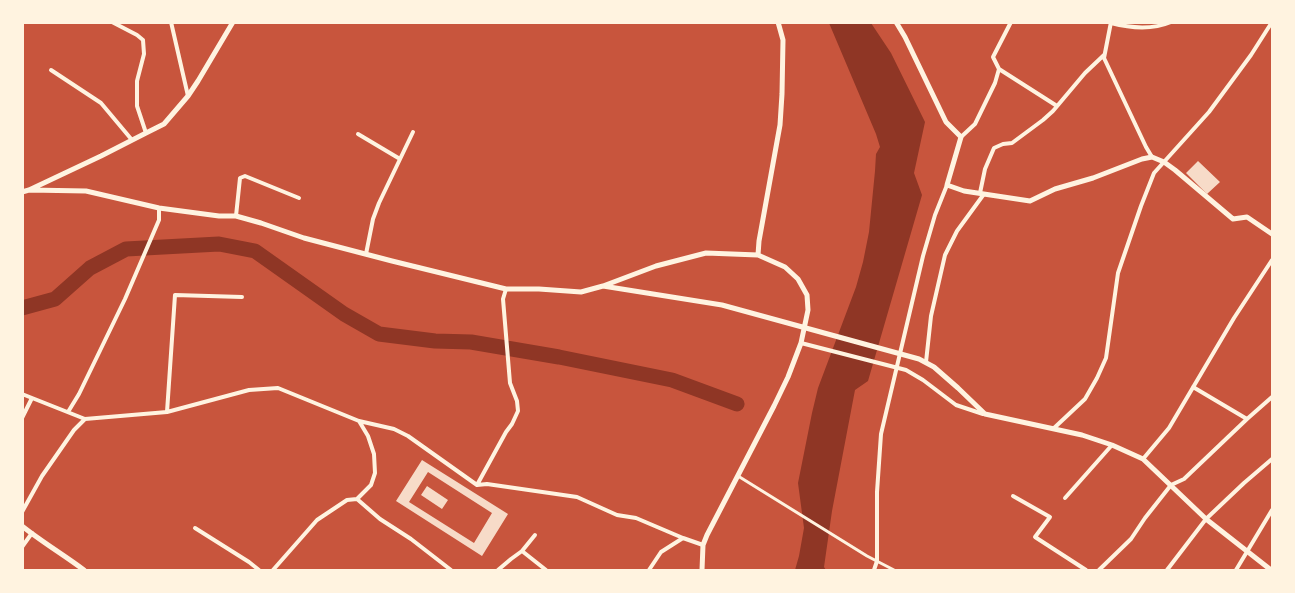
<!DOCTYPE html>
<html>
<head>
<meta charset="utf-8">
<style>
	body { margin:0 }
	#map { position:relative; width:1295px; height:593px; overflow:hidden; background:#c8553d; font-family:"DM Sans",sans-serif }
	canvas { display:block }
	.frame { position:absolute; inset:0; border:24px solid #fff3e0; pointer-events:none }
</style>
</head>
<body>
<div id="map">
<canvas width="1295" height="593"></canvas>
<div class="frame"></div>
</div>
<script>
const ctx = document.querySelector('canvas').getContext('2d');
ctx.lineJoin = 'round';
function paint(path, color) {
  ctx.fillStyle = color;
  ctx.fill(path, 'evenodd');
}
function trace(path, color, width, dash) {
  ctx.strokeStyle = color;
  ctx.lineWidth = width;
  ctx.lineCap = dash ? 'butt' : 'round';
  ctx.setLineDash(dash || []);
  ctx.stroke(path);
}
const water = new Path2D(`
	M829,23h42l20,30 34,69 -11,51 8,22 -54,186 -13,9 -23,121 -8,56 2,3h-31l4,-14 5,-28 -6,-45 14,-70 6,-25 38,-101 7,-25 6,-30 6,-61 1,-17 4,-7 -4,-13z`);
const river = new Path2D(`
	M22,308l33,-9 35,-31 36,-19 93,-5 36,7 89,63 35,20 56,7 36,1 88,15 113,23 65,24`);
const building = new Path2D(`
	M1198,161l22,21 -13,12 -21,-21z
	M422,460l86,54 -26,42 -86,-55zM428,472l64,41 -18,30 -65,-41z
	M427,486l21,14 -6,9 -21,-14z`);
const pedestrian = new Path2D(`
	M738,476l129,80 27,14`);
const minor = new Path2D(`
	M112,22l25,13 6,5 1,14 -7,27v25l9,27
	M171,22l17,74
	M1111,22l-7,36 42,89 6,10
	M1111,23c19,5 41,7 60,-1
	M999,69l58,37
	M51,70l50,33 31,37
	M358,134l42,25
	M961,137l14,-13 20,-41 4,-14 -6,-12 18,-35
	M980,193l5,-24 9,-21 9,-4 9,-1 31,-23 10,-9 32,-38 19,-18
	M236,216l4,-38 5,-2 54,22
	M366,254l7,-35 6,-16 34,-71
	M801,343l105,27 17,10 33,25 27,9
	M926,362l5,-46 14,-61 12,-24 27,-37
	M1193,387l54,32
	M22,394l63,25 82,-7 82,-22 29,-2 81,33 35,8 14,7 69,49 10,-1 90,13 40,18 19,3 47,20 20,7
	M68,412l11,-18 46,-95 34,-79v-12
	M167,412l8,-117 67,2
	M22,418l10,-20
	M1053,429l32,-30 12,-21 9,-20 12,-85 23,-67 13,-33 55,-61 42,-57 21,-33
	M1143,459l26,-31 65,-110 38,-58
	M477,485l29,-53 6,-8 6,-13 -1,-10 -7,-18 -7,-84 3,-10
	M1013,496l37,21 -15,20 51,33
	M1065,498l47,-53
	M357,499l23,20 31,20 40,31
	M22,512l20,-36 32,-46 11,-11
	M195,528l54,34 10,8
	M22,547l10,-14
	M522,551l24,19
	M273,570l44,-50 30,-20 10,-1 14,-14 4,-12 -1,-19 -6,-18 -9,-15
	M498,570l13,-11 11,-8 13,-16
	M649,570l12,-18 22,-14
	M874,570l3,-9v-69l4,-58 42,-178 12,-41 12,-30
	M1099,570l32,-31 14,-21 26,-33 13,-6 63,-60 25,-22
	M1167,570l39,-51 38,-36 28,-24
	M1236,570l36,-60`);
const tertiary = new Path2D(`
	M896,22l9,15 41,85 15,15 -14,48 17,6 66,10 25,-12 38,-11 49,-19 10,-2 12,5 11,8 58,49 14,-2 25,17
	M29,190l57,1 73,17 60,8h17l25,7 43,15 88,23 114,28h33l42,3 22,-6 119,19 197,54 15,8 24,21 27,26 97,21 30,10 31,14 63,60 65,51
	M22,192l7,-2 72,-34 45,-23 18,-9 24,-28 10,-15 35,-59
	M603,286l53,-20 50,-13 52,2
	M22,526c20,16 42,29 62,44
	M702,570l1,-25 4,-10 67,-129 14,-29 13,-34 7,-33 -1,-15 -9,-16 -13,-12 -27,-12 1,-14 21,-116 2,-31 1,-54 -5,-18`);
paint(water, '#8f3625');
trace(river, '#8f3625', 15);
paint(building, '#f7dbc8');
trace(pedestrian, '#fff3e0', 3);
trace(minor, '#fff3e0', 4);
trace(tertiary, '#fff3e0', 5);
</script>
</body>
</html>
